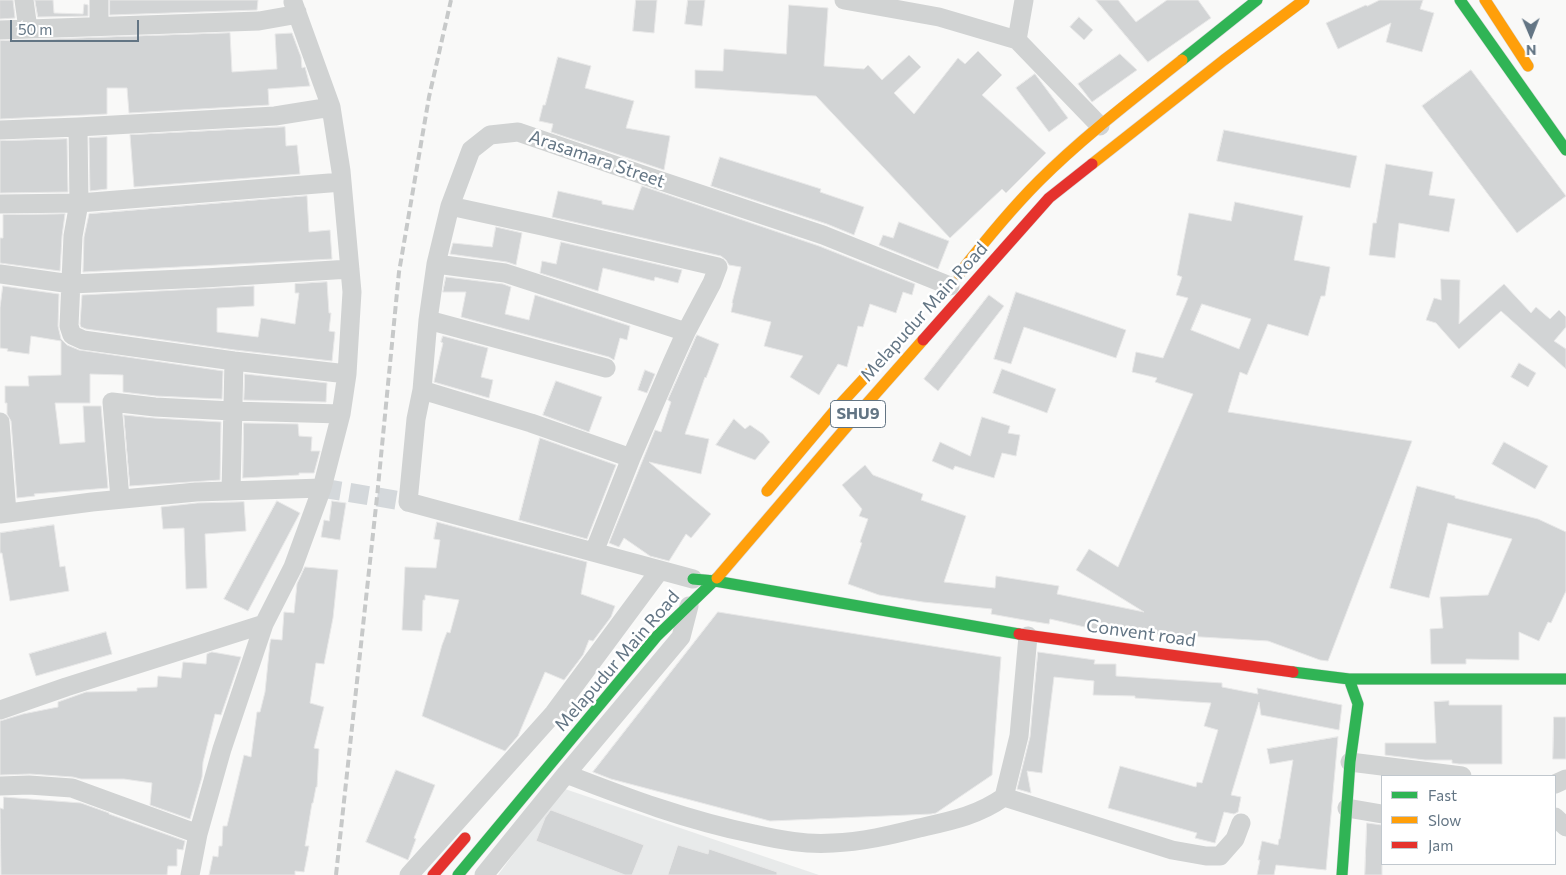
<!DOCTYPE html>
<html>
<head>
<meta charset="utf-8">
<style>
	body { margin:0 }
	#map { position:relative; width:1566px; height:875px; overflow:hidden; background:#f9f9f8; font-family:Commissioner,sans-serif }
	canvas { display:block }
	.legend { position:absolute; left:1381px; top:775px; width:175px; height:90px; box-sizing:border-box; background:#fff; border:1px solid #c1c8ce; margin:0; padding:6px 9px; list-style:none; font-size:15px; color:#637584 }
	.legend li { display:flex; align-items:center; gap:10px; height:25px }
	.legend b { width:25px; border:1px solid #c1c8ce }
	.north { position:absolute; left:1506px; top:10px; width:50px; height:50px; -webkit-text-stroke:4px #fff; paint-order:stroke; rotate:179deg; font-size:14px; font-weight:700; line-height:20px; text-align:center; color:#637584 }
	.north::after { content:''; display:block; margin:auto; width:18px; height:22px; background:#637584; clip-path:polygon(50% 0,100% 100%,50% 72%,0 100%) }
	.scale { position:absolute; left:10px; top:20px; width:129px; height:22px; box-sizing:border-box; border:2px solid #637584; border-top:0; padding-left:6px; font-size:15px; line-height:18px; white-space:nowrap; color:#637584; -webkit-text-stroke:4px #fff; paint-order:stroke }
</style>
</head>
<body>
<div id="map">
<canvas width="1566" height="875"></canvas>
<ul class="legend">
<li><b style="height:6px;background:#30b455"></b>Fast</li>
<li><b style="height:6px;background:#ff9f0a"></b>Slow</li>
<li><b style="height:6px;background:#e5322d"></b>Jam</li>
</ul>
<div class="north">N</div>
<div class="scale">50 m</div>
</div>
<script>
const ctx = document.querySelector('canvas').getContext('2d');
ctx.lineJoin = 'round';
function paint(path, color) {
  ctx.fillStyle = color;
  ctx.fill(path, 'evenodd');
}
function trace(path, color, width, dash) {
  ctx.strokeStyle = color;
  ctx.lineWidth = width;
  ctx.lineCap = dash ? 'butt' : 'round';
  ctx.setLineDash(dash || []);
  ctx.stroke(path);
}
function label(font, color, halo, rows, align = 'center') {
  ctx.font = font + ' Commissioner,sans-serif';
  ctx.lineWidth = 5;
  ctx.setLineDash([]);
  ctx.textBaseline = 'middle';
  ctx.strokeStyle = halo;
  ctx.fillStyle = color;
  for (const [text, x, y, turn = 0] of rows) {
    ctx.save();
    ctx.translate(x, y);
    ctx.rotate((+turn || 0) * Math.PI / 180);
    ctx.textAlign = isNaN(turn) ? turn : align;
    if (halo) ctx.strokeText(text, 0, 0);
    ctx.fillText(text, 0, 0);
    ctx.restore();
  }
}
const built = new Path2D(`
	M562,788l257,87h-321z`);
const building = new Path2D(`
	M0,0h13l2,18 -15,1z
	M35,0h18l1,13 29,1 1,-10 4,1v11l-50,1z
	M110,0h148l-1,10 -147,5z
	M636,0h21l-3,33 -21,-2z
	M688,0h17l-3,26 -17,-2z
	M1096,0h22l18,22 31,-22h31l13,18 -63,44z
	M1380,0h43l-3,9 14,4 -12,39 -36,-10 5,-19 -53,26 -12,-26 40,-18 1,1z
	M789,5l39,3 -4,58 40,3 4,-4 14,15 27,-25 12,12 -27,26 20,21 44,-56 7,6 13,-13 24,24 -20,20 64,58 -40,40 -4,-4 -52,49 -134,-142 -121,-8v-18l28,1 1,-22 62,5z
	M1079,17l14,13 -9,10 -14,-13z
	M230,33l2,39 45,-3 -2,-35 17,-1 9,24 1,11 3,-1 5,19 -42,3 1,16 -140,8 -2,-25h-20v26l-107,5v-78z
	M1120,54l17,16 -45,32 -14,-18z
	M558,57l33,9 -6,22 49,13 -8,27 44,8 -6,34 -113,-38 2,-8 -14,-3 4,-16h2z
	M1471,70l95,126 -49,37 -95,-127z
	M1035,74l33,44 -19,14 -33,-44z
	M285,127l1,19 11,-1 3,29 -166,13 -4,-52z
	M1224,130l133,26 -7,32 -133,-27z
	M107,137v52l-17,2 -1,-53z
	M67,139l1,53 -68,1v-52z
	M720,157l101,32 -1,3 44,15 -10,28 -27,-11 -116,-38z
	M1386,164l47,8 -4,23 26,4 -6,33 -50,-9 -4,35 -26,-3 4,-32h3z
	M642,186l177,60 96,38 -3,11 -9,-3 -7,21 -26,-9 -7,23 -5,-1 -11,41 -9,-3 -19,31 -29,-18 13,-21 -39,-10 7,-24 -40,-10 2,-9h-1l9,-36 -12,-2 -3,-5 -5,-4 -169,-39 6,-26 44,10v3l31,6z
	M307,196l2,36 21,-2 2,29 -249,13 1,-35 5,-23z
	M1235,202l68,14 -9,44 36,7 -5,29h-4l-13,40 -40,-12 -21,51 -7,-3 -12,40 184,29 -84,220 -8,-1 -52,-19 -166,-10 -52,-12 -1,5 -19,-3 -39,-7 1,-5 -69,-7 -44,-7 -31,-11 14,-41 -2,-1 8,-23 -9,-3 3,-7 -20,-24 23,-20 8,10 50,19 -2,6 45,16 -22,66 51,6 1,-12 63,10 -2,8 87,18 -68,-42 13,-21 29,18 75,-173 -38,-12 2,-4 -25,-6 4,-20 27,6 25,-60 -12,-3 6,-18 -5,-2 12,-62 42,8zM1202,304l49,15 -12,30 -48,-19z
	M65,214l-3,22 -2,35 -60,-8v-25h3v-23z
	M899,222l50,19 -11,28 -59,-24 4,-10 10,3z
	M496,227l26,6 -6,32 -9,-3 -57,-8 3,-11 39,4z
	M561,242l121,28 -4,13 -23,-6 -1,4 -51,-13 -5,23 -58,-18 2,-12 14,3z
	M446,277l57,7 8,3 -6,27 24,6 6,-25 95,31 -3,14 -7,-2 -6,22 -5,-3 -148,-40 5,-25h-23z
	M1441,279l19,1 -1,44 45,-40 27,29 5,-6 14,12 9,-9 7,7v10l-12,14 12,8v20l-65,-58 -42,38 -23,-26 -10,-3 8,-22 7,2z
	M327,282l2,31h2l-2,18 6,1 -3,29 -97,-11 -149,-21 -5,-2 -1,-3 2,-29 172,-9v20l-37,2v24l41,5 3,-19 34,6 4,-31h-4v-9z
	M3,286l56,8 -1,32 3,13 6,6 12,5 144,21 -1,28 -66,-3 -33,-4v-17l-33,-1v29h-35l5,41 25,-2 -2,-36h18l7,82 -74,6 1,2 -18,2 -6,-77 -4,-7v-11h-2v-17h24l-1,-10 33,-1v-34l-30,-5 -2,18 -22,-3 1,-2 -8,-1v-40z
	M1016,292l110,38 -10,28 -92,-31 -13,37 -17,-5z
	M989,295l15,11 -66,85 -14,-12z
	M697,335l22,9 -13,34 -1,-1 -20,57 24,5 -8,35 -52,-12 62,52 -20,24 -5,-4 -17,27 -19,-5 -26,-18 -5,9 -10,-4 46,-113 6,2 10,-30 -3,-2z
	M443,336l45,12 -7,29 12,3 -4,18 -55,-16 9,-39 -2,-1z
	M1519,363l17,10 -8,14 -17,-10z
	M1002,369l54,20 -9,24 -54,-20z
	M645,370l10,4 -8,19 -9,-3z
	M245,374l82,9 -1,19 -82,-2z
	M556,381l46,16 -13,35 -46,-17z
	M124,415l30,3 67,4 -1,58 -90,6z
	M982,417l28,9 -2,7 12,2 -4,21 -14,-3 -8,25 -39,-12 -2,4 -21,-9 8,-19 30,14z
	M734,419l11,10 5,-4 13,9 7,8 -15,18 -39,-15z
	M244,423l54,1 1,12 13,1 -1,14h9l-6,22h-15v2l-56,3z
	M540,438l76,27 -29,74 -68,-19z
	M1504,442l44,24 -13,23 -43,-25z
	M1417,486l38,10v2l83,21 28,13v59l-15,32 -3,-1 -9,19 -20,-9v28l-53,-1v5h-35l-1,-35 13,-1 -3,-31 48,-2 24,-56 -64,-16 -19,75 -39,-10z
	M277,501l23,12 -52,98 -24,-12z
	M332,501l14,2 -6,37 -19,-3 3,-17 5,1z
	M244,502l2,29 -41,3 2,54 -21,1 -2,-61 -21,1 -2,-22 36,-4z
	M437,522l150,40 -6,32 34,12 -4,11 -18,24 -4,-1 -6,15 -19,25 -19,-8 -27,64 -13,15 -83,-35 20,-71 5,-13 3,1 9,-33 -34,-5v5h-2l-1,31 -20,-1 3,-63 31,1 4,-28 -6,-1z
	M54,525l6,42 5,-1 4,25 -59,10 -8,-48h-2v-20z
	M305,567l33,3 -5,48 -9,46 -8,-1 -6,40 14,4 -10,41 5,1 -2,38h-1l-3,16h-1l-7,43h4l-5,26 -9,-1v4h-86l4,-19 5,1 1,-11h3l1,-20h4l17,-71 7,2 6,-45h3l5,-20 5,-49 1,-4 11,1 2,-28 10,1 3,-29z
	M718,612l283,45 -9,118 -56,38 -5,1 -161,7 -159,-42 -18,-7z
	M106,632l6,22 -76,22 -7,-22z
	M212,652l29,5 -20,58 -6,-1 -12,48 -1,15 -12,42 -40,-14 2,-22 -28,-4h-43l-8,-2 -43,-3 -30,1v-54l23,-7 35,-7v-5l28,-10 51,-1v-3l20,-1 1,-11 23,2 2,-16 23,2 1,-10z
	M1038,652l57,8 -1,4h22v12l106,7v4l36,7 -1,-6 85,17 -3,25 -78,-15 -2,-13 -28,93 10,2 -3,15 -4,2 -10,-2 -9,31 -20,-5 2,-5 -89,-25 12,-42 76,21 1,-5 5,1 16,-53 -14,-4 7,-23 -76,-5v-2l-42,-1 1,-14 -40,-4 -12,96 -15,-2 4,22 -14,-4 13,-52z
	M1449,701v4h53v59h-43l-7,-1v-3h-27l-40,-5v-12h51l-2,-41z
	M1554,717h12v42h-13z
	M1338,737l-12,133 -50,-5 -2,10h-17l3,-15h-2l4,-19 16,4 1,-6h1l13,-79 -23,4 -3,-15z
	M396,770l39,15 -21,53 2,1 -8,21 -42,-18z
	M4,797l77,6 28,10v1l76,27 -2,9 -6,-1v17h-9l-1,9h-166l-1,-67 3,1z
	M551,810l93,35 -12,30h-7l-89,-34 9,-23z
	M1367,823l15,2v50h-17z
	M678,845l30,9 1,-5 68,23v3h-109z`);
const streetTunnel = new Path2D(`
	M322,488l86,14`);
const street = new Path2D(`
	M24,0l4,29
	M99,0v26
	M844,0l95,17 78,23 83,86
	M293,2l38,105
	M0,30l259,-9 34,-6 4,-3
	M1017,40l7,-40
	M78,127l1,76 -6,33 -4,90 3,9 11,5 151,21 113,13
	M0,130l78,-3 197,-11 56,-9 10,64 11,121 -5,82 -6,40 -19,74
	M0,204l79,-1 263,-21
	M450,206l92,20 176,41 -6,16 -26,49 -14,31 -41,95 -37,94
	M436,264l69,9 181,59
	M0,274l71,10 134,-6 145,-9
	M428,320l178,48
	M422,390l109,33 100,35
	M0,422l7,91
	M231,491l3,-130
	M120,499l-8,-97 43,5 77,4 109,3
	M0,514l92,-12 104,-10 126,-4 -29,79 -29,57 -42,125 -24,85 -8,41
	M693,579l-285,-77 8,-83 6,-29 6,-70 8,-56 14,-58 21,-56 19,-15 28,-3 131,45 174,58 127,51
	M689,606l-8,31 -115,137c62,24 123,47 188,60 26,6 52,11 79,9 29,-1 58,-8 86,-15 31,-7 58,-12 85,-31l15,-61 9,-100
	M0,710l66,-23 198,-63
	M1350,762l112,14
	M1555,784l11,-5
	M0,786l29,-1 43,3 126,46
	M1004,797l168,53 34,6h14l15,-17 6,-16
	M1347,808l35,6
	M1555,817l11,10
	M409,875l145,-162 106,-143
	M484,875l82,-101`);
const fast = new Path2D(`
	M1460,0l106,150
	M1182,60l75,-60
	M693,579l22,2 304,53
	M1293,672l56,7h217
	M458,875l199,-239 60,-58
	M1342,875l8,-113 8,-58 -9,-25`);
const slow = new Path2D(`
	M1485,0l43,66
	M1092,164l132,-104 80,-60
	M959,274c25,-32 51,-64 80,-93 44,-44 94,-82 143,-121
	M767,491l68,-81 35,-38
	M717,578l138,-161 68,-77`);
const jam = new Path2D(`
	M923,340l126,-142 43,-34
	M1019,634l274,38
	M433,875l32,-37`);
const rail = new Path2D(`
	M336,875l41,-378 22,-225 30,-175 22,-97`);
const shields = [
	[858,414,55]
];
const shieldNames = [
	["SHU9",858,414]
];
const streetNames = [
	["Arasamara Street",597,159,19],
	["Melapudur Main Road",924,312,-48],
	["Convent road",1141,633,8],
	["Melapudur Main Road",617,661,-49]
];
paint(built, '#e8eaea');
paint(building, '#d2d4d5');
trace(building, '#e8e8e8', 1);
trace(streetTunnel, '#d4d8db', 19, [19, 9]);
trace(fast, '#d6d7d8', 12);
trace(slow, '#d6d7d8', 12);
trace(jam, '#d6d7d8', 12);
trace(street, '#d1d3d3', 19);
trace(fast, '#30b455', 11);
trace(slow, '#ff9f0a', 11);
trace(jam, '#e5322d', 11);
trace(rail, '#c7c9c9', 4, [8, 4]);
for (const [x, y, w] of shields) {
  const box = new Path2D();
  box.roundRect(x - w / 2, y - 13.5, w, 27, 4);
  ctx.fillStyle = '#fff';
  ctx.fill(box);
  trace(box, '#637584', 1);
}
label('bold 16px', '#637584', null, shieldNames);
label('18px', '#637584', '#fff', streetNames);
</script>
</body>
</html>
